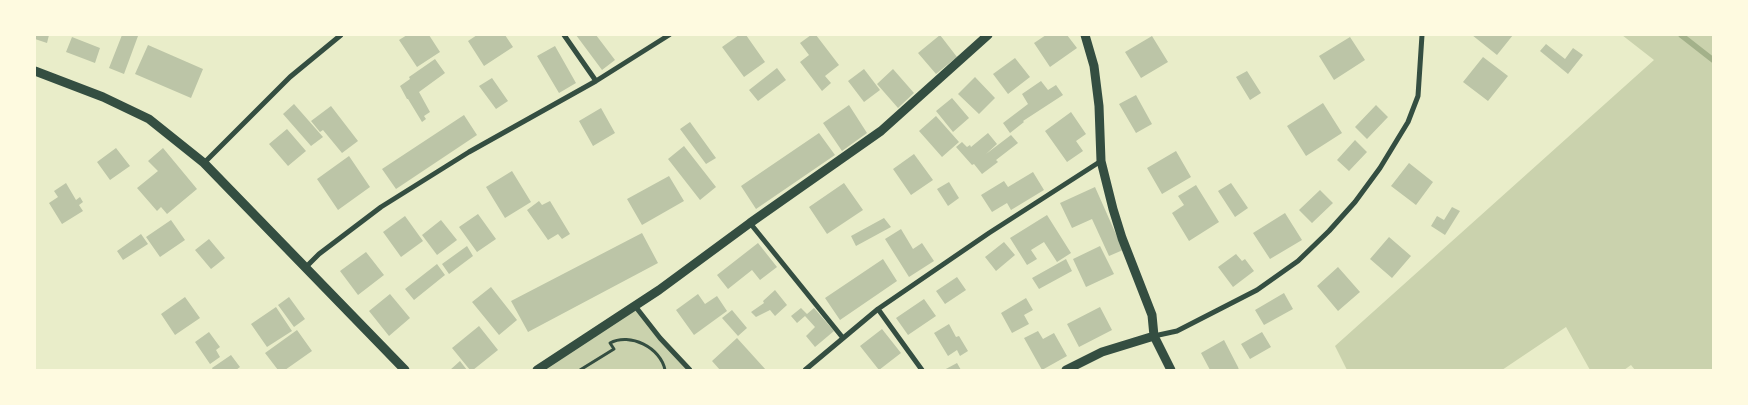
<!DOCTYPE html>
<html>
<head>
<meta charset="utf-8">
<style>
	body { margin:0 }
	#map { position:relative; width:1748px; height:405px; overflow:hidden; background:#e9edc9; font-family:"Public Sans",sans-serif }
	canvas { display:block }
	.frame { position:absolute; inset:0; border:36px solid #fefae0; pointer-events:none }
</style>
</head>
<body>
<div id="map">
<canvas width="1748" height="405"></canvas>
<div class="frame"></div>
</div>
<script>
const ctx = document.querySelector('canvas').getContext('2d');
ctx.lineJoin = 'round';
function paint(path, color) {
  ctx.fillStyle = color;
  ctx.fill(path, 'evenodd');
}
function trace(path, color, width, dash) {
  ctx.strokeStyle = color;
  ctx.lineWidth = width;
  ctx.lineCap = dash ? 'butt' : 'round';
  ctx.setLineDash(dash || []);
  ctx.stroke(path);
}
const green = new Path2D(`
	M1622,35h91v335h-78l-4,-5 -7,5h-34l-24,-43 -64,43h-155l-12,-24 319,-286z
	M635,306l55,64h-153z`);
const stream = new Path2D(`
	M1681,35l32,25`);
const building = new Path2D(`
	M35,35h14l-2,8 -12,-4z
	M122,35l16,1 -14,38 -15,-6z
	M407,35h22l11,17 -23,15 -18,-27z
	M477,35h28l8,12 -29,19 -16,-25z
	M576,35h20l19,25 -13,10z
	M739,35h7l19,27 -21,15 -22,-30z
	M811,35h5l23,30 -14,11 6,7 -9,8 -22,-29 9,-7 -9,-12z
	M940,35l17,22 -21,17 -18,-21z
	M1046,35h21l10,13 -27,19 -16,-24z
	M1472,35h41l-16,20z
	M1152,36l16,26 -27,16 -16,-26z
	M72,37l28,11 -5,15 -29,-11z
	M1350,37l15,23 -31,20 -15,-24z
	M1546,44l19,15 8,-11 10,7 -15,19 -28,-23z
	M148,45l55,24 -12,29 -56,-24z
	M555,46l21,37 -17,10 -22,-37z
	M1483,57l25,19 -20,25 -25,-19z
	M1015,58l15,19 -22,17 -15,-20z
	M435,59l10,14 -26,19 11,20 -6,4 2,3 -4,3 -14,-23h-1l-7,-13 10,-7 -1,-2z
	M777,68l9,12 -28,21 -9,-11z
	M864,69l16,21 -16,12 -16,-21z
	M893,69l21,24 -16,15 -21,-24z
	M1247,71l14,22 -11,7 -14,-23z
	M975,77l20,21 -16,16 -21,-20z
	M492,78l16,23 -12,8 -17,-23z
	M1041,81l7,9 8,-5 7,10 -40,26 1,1 -14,11 -7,-10 25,-19 -6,-10z
	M1136,95l16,29 -16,9 -17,-29z
	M952,98l17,20 -16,14 -17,-21z
	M1323,103l19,30 -36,23 -19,-30z
	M294,104l29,33 -12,9 -28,-32z
	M849,105l18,28 -25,18 -19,-28z
	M1376,105l12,12 -21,22 -12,-12z
	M331,106l27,35 -16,12 -19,-23 -3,2 -9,-11z
	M601,108l14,25 -22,13 -14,-25z
	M1071,112l15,22 -10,7 7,10 -16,11 -22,-31z
	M464,115l13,20 -81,54 -14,-20z
	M936,116l23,26 -17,15 -23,-26z
	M690,122l26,36 -10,6 -26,-35z
	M287,129l19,22 -18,15 -19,-22z
	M819,133l16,22 -79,54 -15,-23z
	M988,133l9,11 -11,10 25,-19 7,8 -22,17 2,2 -16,12 -8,-10 -2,1 -16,-18 6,-5 5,5 3,-2 1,2z
	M1355,140l12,12 -18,19 -12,-11z
	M684,146l32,41 -16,13 -32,-41z
	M116,148l14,18 -20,14 -13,-18z
	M163,148l34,41 -30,25 -6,-7 -4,4 -20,-23 21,-17 -10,-10z
	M1176,151l15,26 -29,17 -15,-26z
	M914,154l19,26 -22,15 -18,-26z
	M349,156l21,31 -32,23 -21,-31z
	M1409,163l24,19 -17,23 -25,-19z
	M512,171l19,31 -26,16 -19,-31z
	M1033,172l11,18 -33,20 -4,-7 -15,9 -11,-17 23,-14 4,6z
	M669,176l15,25 -42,24 -15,-26z
	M949,182l10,16 -11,8 -11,-17z
	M66,183l10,17 4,-3 3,5 -4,3 4,6 -21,13 -13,-21 9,-6 -4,-6z
	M844,183l19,27 -36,24 -18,-27z
	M1231,183l17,25 -13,9 -17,-26z
	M1196,185l23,37 -30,19 -17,-28 12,-8 -6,-9z
	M1095,187l28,63 -14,6 -17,-37 -20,9 -12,-25z
	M1320,190l13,13 -21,20 -13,-13z
	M539,201l3,4 8,-4 20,33 -8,5 -4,-5 -10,6 -21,-30z
	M1452,207l8,4 -15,24 -14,-9 6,-10 7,4z
	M1285,213l17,27 -32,19 -17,-26z
	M478,214l18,25 -19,13 -18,-25z
	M1047,215l24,38 -14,9 -13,-20 -13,8 6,9 -10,6 -17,-27z
	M405,216l18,25 -22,16 -18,-25z
	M884,218l7,9 -35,19 -5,-10z
	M171,220l14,20 -25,17 -14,-20z
	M441,220l16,20 -20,15 -15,-20z
	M901,229l12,20 9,-6 12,18 -25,16 -24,-38z
	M642,233l16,30 -130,69 -17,-31z
	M141,234l7,10 -25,16 -6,-9z
	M1389,237l22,19 -19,22 -22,-19z
	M209,239l16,19 -14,11 -16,-19z
	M1004,242l11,13 -19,16 -11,-14z
	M758,243l19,24 -17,13 -8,-10 -24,19 -11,-14z
	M467,246l6,10 -24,18 -7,-10z
	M1100,246l14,28 -28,13 -13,-28z
	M366,252l18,23 -26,20 -18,-24z
	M1236,254l6,7 3,-2 9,12 -21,16 -15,-20z
	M883,259l14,22 -57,39 -15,-22z
	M1066,259l6,12 -33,18 -7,-11z
	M437,264l8,11 -31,25 -9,-11z
	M1338,267l22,25 -22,19 -21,-25z
	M957,277l9,13 -21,14 -9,-13z
	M491,287l26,33 -18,15 -27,-33z
	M775,290l12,15 -12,11 -5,-6 -14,7 -5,-5 13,-9 -1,-2z
	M1284,293l9,16 -29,16 -9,-15z
	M390,294l20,24 -21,18 -20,-25z
	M698,294l7,10 12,-8 10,15 -33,24 -18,-25z
	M185,297l15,21 -25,17 -14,-21z
	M289,297l16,22 -11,8 -16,-22z
	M1026,298l7,12 -9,5 5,9 -17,9 -11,-20z
	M924,299l12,17 -28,19 -12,-17z
	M276,307l16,24 -25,16 -16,-23z
	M1100,307l12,23 -33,17 -12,-23z
	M801,308l6,6 7,-6 20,23 -19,16 -9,-11 9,-9 -10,-11 -8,7 -6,-7z
	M732,310l15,18 -9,8 -16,-18z
	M949,324l7,13 3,-1 9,15 -8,5 -3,-6 -9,6 -14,-23z
	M479,326l19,24 -25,20h-3l-18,-22z
	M882,329l19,24 -22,17 -19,-24z
	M297,330l15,21 -27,19h-7l-13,-17z
	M1038,331l5,8 11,-6 13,23 -25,14 -18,-32z
	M209,332l11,15 -4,3 4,7 -10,7 -15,-22z
	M1262,332l9,15 -21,12 -9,-15z
	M737,338l29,32h-46l-8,-9z
	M1224,340l14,27 1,3h-29l-9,-17z
	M231,355l9,12 -4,3h-23l-1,-2z
	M460,361l7,9h-17z
	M957,363l4,7h-17z`);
const path = new Path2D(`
	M580,370l34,-21 -4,-6c20,-11 51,5 55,27`);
const minor = new Path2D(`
	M564,35l32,46
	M204,163l86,-86 51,-42
	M750,223l93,115
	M305,268l14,-14 62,-47 88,-55 127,-71 73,-46
	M635,306l25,32 30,32
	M878,309l44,61
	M1154,336l23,-5 80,-41 41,-29 31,-30 26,-29 25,-34 28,-46 10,-26 4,-61
	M805,370l73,-61 111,-76 112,-72`);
const tertiary = new Path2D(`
	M1085,35l9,31 5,40 2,55 12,48 9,29 30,77 2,21 17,34
	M35,71l68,26 46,22 55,44 201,207
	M537,370l122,-80 91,-67 131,-92 107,-96
	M1066,370l36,-18 52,-16`);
paint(green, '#cad2ad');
trace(stream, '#a3b18a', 5.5);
paint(building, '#bcc5a7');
trace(path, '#344e41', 3);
trace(minor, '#344e41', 5);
trace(tertiary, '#344e41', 9);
</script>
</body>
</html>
